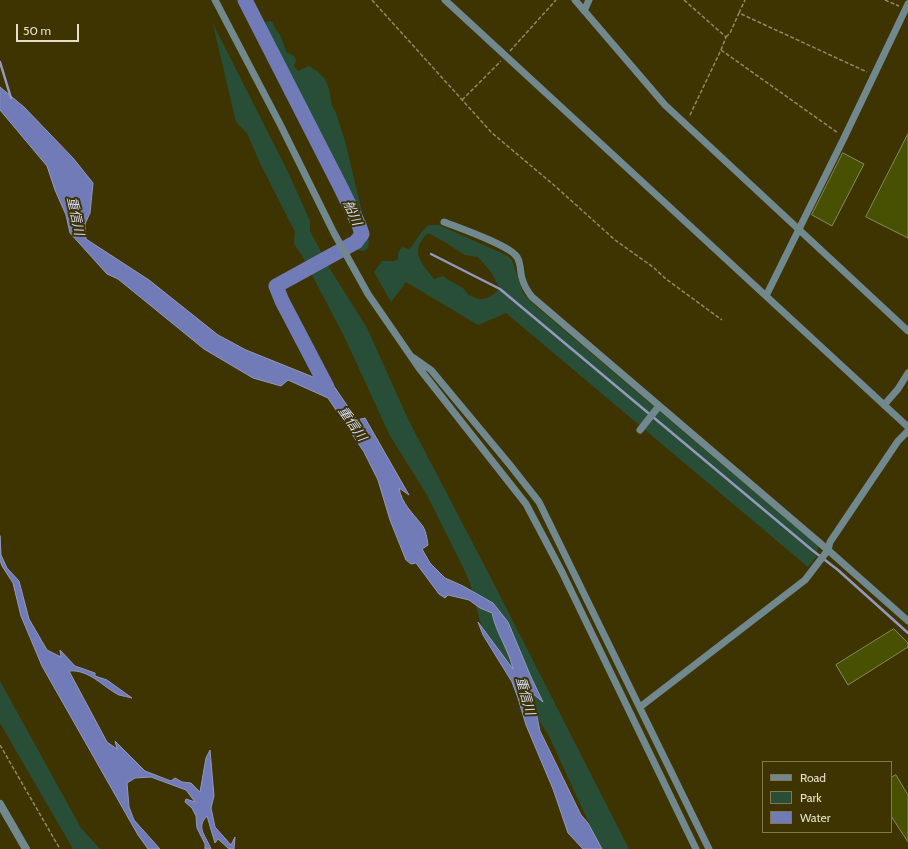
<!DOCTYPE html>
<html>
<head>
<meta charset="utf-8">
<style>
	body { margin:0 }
	#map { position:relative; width:908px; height:849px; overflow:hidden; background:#3e3402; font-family:Cabin,sans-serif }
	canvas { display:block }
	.legend { position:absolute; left:762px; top:761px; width:130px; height:72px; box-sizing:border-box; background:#3e3402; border:1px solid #817851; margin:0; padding:5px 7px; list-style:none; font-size:12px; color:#e5dfc7 }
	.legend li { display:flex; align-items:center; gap:8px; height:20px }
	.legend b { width:20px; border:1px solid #817851 }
	.scale { position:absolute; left:16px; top:24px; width:63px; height:18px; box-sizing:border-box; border:2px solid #e5dfc7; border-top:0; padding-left:5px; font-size:12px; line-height:14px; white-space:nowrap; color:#e5dfc7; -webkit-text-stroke:3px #3e3402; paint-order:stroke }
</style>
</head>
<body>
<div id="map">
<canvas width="908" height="849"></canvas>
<ul class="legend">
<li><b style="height:5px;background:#70888e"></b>Road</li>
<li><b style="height:11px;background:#294e38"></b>Park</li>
<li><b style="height:11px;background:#717bb8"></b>Water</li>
</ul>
<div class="scale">50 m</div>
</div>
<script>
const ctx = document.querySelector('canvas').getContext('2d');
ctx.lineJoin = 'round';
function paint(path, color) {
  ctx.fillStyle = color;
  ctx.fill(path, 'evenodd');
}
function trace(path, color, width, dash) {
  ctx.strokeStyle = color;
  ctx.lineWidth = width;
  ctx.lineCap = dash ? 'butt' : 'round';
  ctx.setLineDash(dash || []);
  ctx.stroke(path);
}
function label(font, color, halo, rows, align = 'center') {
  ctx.font = font + ' Cabin,"Noto Sans JP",sans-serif';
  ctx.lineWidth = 4;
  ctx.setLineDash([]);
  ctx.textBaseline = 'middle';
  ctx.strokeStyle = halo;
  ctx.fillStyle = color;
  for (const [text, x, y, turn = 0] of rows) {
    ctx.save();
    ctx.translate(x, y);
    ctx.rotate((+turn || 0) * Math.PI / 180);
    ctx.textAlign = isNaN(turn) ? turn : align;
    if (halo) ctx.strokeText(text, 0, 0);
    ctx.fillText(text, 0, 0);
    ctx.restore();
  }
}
const green = new Path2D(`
	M268,21l5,1c1,5 2,5 4,9 4,4 8,16 9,21l8,4 2,4 -2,6 4,5 11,-5 9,6 7,7 4,10 3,17 4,7 9,28 24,100 -1,7 -4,3 -6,-1 -1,-3 6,-12 -1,-6 -23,-50 -76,-150 1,-5z
	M213,24l75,148 22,49v10l20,38 37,59 41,91 85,163 136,267h-28l-52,-113 -63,-97 -6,-18 -10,-38 -8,-18 -35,-70 -38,-61 -44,-96 -44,-84 -7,-10 1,-12 -35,-69 -13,-30 -11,-11z
	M429,225h10l69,31 4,4 11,33 8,9 287,244 -2,11 -8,10 -302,-254 -28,12 -72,-43 -15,20 -17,-30 8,-11h12l4,-2v-6l4,-6 7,2c8,-8 11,-18 20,-24zM428,233l15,8 22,14 13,2 13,15 9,17c-11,9 -17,14 -31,6 -3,-2 -4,-5 -6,-7 -6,-4 -14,-7 -20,-12l-9,3c-8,-11 -21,-22 -14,-36 3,-4 4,-7 8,-10z
	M0,681l81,147 19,21h-27l-73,-126z`);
const water = new Path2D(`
	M0,87l24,20 49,51 20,25 -3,30 -5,11 1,15 63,41 69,55 28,15 72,29 13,3 26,38 8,-2 44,77 -10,-7c3,16 13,24 22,36 5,5 6,15 7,21l-6,4 8,14 15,15 18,8 30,17 15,19 23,55 12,25 -11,-9 8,38 41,84 7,8 14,26h-19l-15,-16 -15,-44 -27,-64 -8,-27 -6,-16 -29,-47 -5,-13 35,47c-4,-19 -17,-36 -21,-56l-12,-5 -11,-8 -21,-5 -3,3 -6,-4 -23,-31 -5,1 -5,-4 -16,-40 -12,-40 -14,-28 -36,-54 -40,-18 -7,6 -28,-8 -49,-29 -86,-70 -11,-5 -37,-41 -4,-18 -11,-25 -8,-24 -47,-56z
	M0,536l1,19 6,13 12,13 10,38 18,31 14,7 -1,-7 15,16 20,7v3l12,4 25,18c-4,-1 -9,-2 -13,-3 -16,-8 -30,-26 -50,-24l38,71 10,7 -2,-8 30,30 26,10 4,-3 7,4 9,1 9,9 6,-34 4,-8 4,46 -3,12 4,19 16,18 4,-8 -1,12h-5l-11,-10 -3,4 -8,-27c-12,12 0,21 4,33h-6v-5l-8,-16 -1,-12 -4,-8 -7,-6 1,-3 9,3 -9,-12 -35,-13 -16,1 -8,5 2,24 5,13 26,29h-12l-10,-14 -96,-169 -21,-50 -8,-33 -11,-17 -2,-6z`);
const stream = new Path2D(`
	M0,62l11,36
	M431,254l69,35 312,261 26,20 70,63`);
const river = new Path2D(`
	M245,0l96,188 18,37 3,9 -6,8 -80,44 6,15 45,86`);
const building = new Path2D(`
	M908,134v104l-42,-21z
	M843,153l21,11 -32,62 -20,-11z
	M894,629l14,14v4l-60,38 -12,-20z
	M896,775l12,20v47l-17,-26v-38z`);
const path = new Path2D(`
	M372,0l120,133 63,53 60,54 38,27 13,12 56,41
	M684,0l42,37 -5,13 -32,67
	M885,0l14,6
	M739,13l6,-13
	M726,37l4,-4 9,-20 128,59
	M721,50l117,83
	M510,51l46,-51
	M462,100l39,-39
	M0,745l60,104`);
const minor = new Path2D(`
	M215,0l65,124 54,109 34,61 51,74 107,136 36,68 134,277
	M445,0l463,427
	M575,0l90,105 243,226
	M584,11l5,-11
	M444,222c15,6 65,23 73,35 4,6 3,15 5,21 2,8 6,14 10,19l296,253 80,71
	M766,296l78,-158 64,-134
	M414,358l17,12 79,95 29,37 170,347
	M884,405l14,-16 10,-16
	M640,430l19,-24
	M640,707l165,-127 23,-30 2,-8 68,-101 10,-10`);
const tertiary = new Path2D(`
	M0,804l26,45`);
const waterNames = [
	["船川",352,213,66],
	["重信川",75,216,78],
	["重信川",352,424,55],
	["重信川",525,696,74]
];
paint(green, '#294e38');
paint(water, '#717bb8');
trace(water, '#9499bc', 1);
trace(stream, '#9499bc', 2.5);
trace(river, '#717bb8', 15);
paint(building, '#485002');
trace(building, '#848c5e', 1);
trace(path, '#918964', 1.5, [4, 2]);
trace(minor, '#70888e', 7);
trace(tertiary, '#70888e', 8);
label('italic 13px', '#d4dbff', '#3e3402', waterNames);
</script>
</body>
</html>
